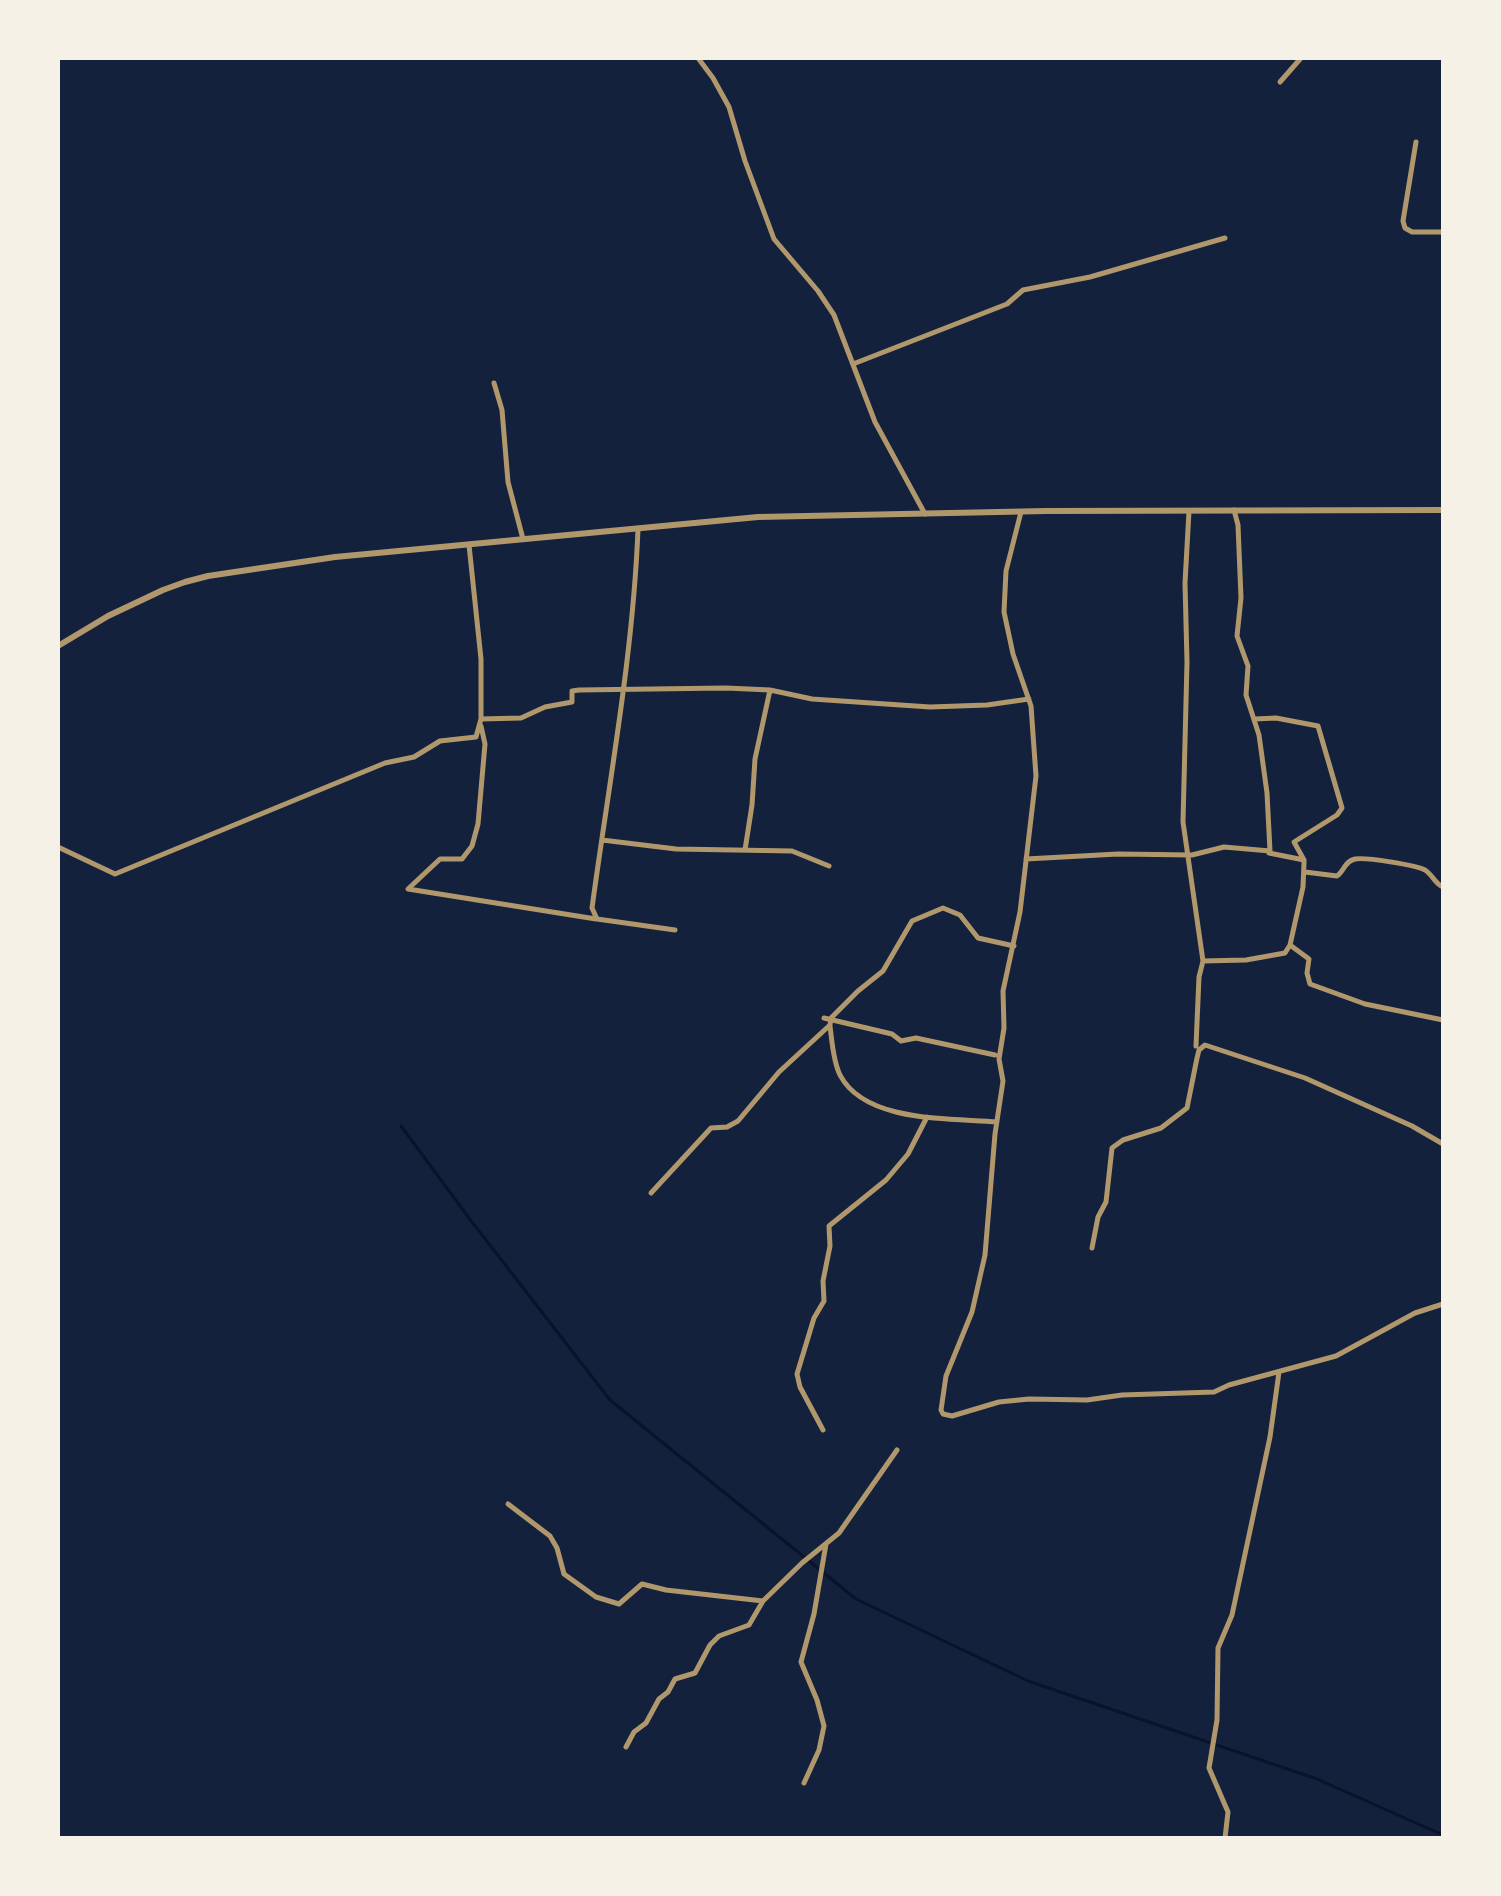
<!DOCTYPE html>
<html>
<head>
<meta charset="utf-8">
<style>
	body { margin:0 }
	#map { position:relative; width:1501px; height:1896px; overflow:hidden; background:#14213d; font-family:"Asap Condensed",sans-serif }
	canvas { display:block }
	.frame { position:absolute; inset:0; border:60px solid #f6f1e7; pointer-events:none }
</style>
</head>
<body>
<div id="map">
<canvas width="1501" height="1896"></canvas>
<div class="frame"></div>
</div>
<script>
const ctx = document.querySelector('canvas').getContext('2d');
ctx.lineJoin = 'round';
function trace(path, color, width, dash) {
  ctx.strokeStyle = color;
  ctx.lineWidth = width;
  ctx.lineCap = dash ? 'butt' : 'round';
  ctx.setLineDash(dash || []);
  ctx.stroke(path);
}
const stream = new Path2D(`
	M401,1126l71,96 138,178 246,199 172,82 289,98 126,56`);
const minor = new Path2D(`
	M698,58l15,20 16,29 16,54 29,78 44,52 16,24 41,107 50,92
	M1280,82l21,-24
	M1416,142l-13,79 2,7 7,4h31
	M853,364l154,-60 16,-14 67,-13 135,-39
	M494,383l8,27 6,72 15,57
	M1189,511l-4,72 2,79 -4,160 20,139 -4,16 -3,69
	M1021,512l-15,59 -2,41 9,42 18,52 5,70 -16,136 -17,79 1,37 -5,31 4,22 -8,53 -10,121 -13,57 -26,64 -5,34 2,4 9,2 47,-14 30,-3 58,1 35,-5 92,-3 15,-7 107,-29 79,-43 28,-9
	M638,529c-5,127 -29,253 -46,379l5,11 78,11
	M469,545l12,114v60
	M1255,719l21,-1 42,8 24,82 -5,7 -43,27 10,18
	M481,726l4,18 -7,80 -6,22 -10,13h-22l-32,30 188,30
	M602,840l74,9 116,2 37,15
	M58,847l57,27 270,-111 29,-6 26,-16 36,-4 5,-18 40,-1 24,-11 27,-5v-11l7,-1 147,-2 44,2 42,9 118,8 57,-2 42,-6
	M745,850l7,-45 3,-46 15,-69
	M1269,853l35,7v3l-1,24 -13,58 19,14 -2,14 3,11 55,20 78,16
	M1026,859l92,-5 74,1 32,-8 46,4 -3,-58 -8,-58 -13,-40 2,-29 -11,-30 4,-38 -3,-73 -4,-15
	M1305,872l32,4c7,-5 8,-15 18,-17 11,-2 60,6 70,11 8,5 9,13 18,17
	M1203,961l43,-1 39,-7 5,-8
	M824,1018l68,16 9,7 15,-3 79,17
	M830,1026c2,15 3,35 10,49 25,48 111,43 157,47
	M651,1193l60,-65 16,-1 11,-6 41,-49 51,-47 1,-7 27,-27 25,-20 29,-50 31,-13 17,7 18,23 36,8
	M1092,1248l6,-31 8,-15 6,-54 11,-8 38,-12 26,-20 10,-50 2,-8 6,-5 100,33 107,48 31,18
	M823,1430l-23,-43 -3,-13 17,-56 10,-17 -1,-20 7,-35 -1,-20 57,-46 22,-26 19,-37
	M508,1504l42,32 7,12 7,26 32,23 23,7 23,-20 24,6 97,11 39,-38 37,-30 58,-83
	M626,1747l8,-15 12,-9 13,-24 9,-7 7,-13 20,-6 15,-28 9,-9 30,-11 14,-24
	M804,1783l15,-33 5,-24 -7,-26 -16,-38 13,-48 12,-70
	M1225,1838l3,-26 -19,-44 8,-48 1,-72 14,-33 38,-178 9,-65`);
const tertiary = new Path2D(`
	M58,646l50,-30 55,-26 22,-8 23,-6 127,-19 423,-40 288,-6 397,-1`);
trace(stream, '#0b132b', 3);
trace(minor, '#b1986c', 5);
trace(tertiary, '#b1986c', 6);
</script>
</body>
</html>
